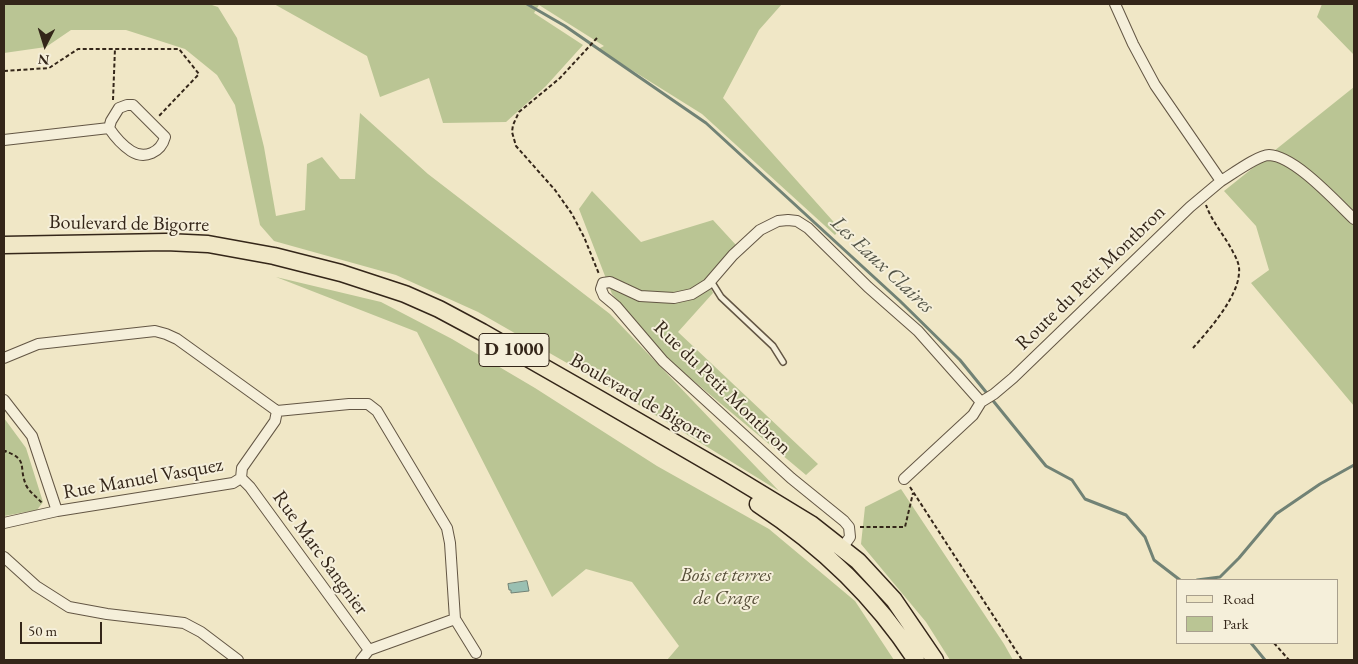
<!DOCTYPE html>
<html>
<head>
<meta charset="utf-8">
<style>
	body { margin:0 }
	#map { position:relative; width:1358px; height:664px; overflow:hidden; background:#f0e7c6; font-family:"EB Garamond",serif }
	canvas { display:block }
	.frame { position:absolute; inset:0; border:5px solid #342619; pointer-events:none }
	.legend { position:absolute; left:1176px; top:579px; width:162px; height:65px; box-sizing:border-box; background:#f5efda; border:1px solid #a89f8d; margin:0; padding:6px 9px; list-style:none; font-size:15px; color:#342619 }
	.legend li { display:flex; align-items:center; gap:10px; height:25px }
	.legend b { width:25px; border:1px solid #a89f8d }
	.north { position:absolute; left:20px; top:20px; width:50px; height:50px; -webkit-text-stroke:4px #f5efda; paint-order:stroke; rotate:185deg; font-size:14px; font-weight:700; line-height:20px; text-align:center; color:#342619 }
	.north::after { content:''; display:block; margin:auto; width:18px; height:22px; background:#342619; clip-path:polygon(50% 0,100% 100%,50% 72%,0 100%) }
	.scale { position:absolute; left:20px; top:622px; width:82px; height:22px; box-sizing:border-box; border:2px solid #342619; border-top:0; padding-left:6px; font-size:15px; line-height:18px; white-space:nowrap; color:#342619; -webkit-text-stroke:4px #f5efda; paint-order:stroke }
</style>
</head>
<body>
<div id="map">
<canvas width="1358" height="664"></canvas>
<div class="frame"></div>
<ul class="legend">
<li><b style="height:6px;background:#f0e7c6"></b>Road</li>
<li><b style="height:14px;background:#bac594"></b>Park</li>
</ul>
<div class="north">N</div>
<div class="scale">50 m</div>
</div>
<script>
const ctx = document.querySelector('canvas').getContext('2d');
ctx.lineJoin = 'round';
function paint(path, color) {
  ctx.fillStyle = color;
  ctx.fill(path, 'evenodd');
}
function trace(path, color, width, dash) {
  ctx.strokeStyle = color;
  ctx.lineWidth = width;
  ctx.lineCap = dash ? 'butt' : 'round';
  ctx.setLineDash(dash || []);
  ctx.stroke(path);
}
function label(font, color, halo, rows, align = 'center') {
  ctx.font = font + ' "EB Garamond",serif';
  ctx.lineWidth = 4;
  ctx.setLineDash([]);
  ctx.textBaseline = 'middle';
  ctx.strokeStyle = halo;
  ctx.fillStyle = color;
  for (const [text, x, y, turn = 0] of rows) {
    ctx.save();
    ctx.translate(x, y);
    ctx.rotate((+turn || 0) * Math.PI / 180);
    ctx.textAlign = isNaN(turn) ? turn : align;
    if (halo) ctx.strokeText(text, 0, 0);
    ctx.fillText(text, 0, 0);
    ctx.restore();
  }
}
const green = new Path2D(`
	M4,4h205l9,3 19,31 27,109 12,69 29,-6 2,-46 15,-7 18,22h15l5,-66 68,61 182,140 169,177 -158,-97 -143,-82 -82,-37 -122,-34 -14,-16 -25,-120 -18,-30 -32,-26 -59,-19h-55l-25,17 -42,6z
	M274,4h508l-23,26 -36,68 117,131 -5,6 -133,-121 -104,-65 6,-3 -65,-41 -5,8 49,32 -37,41 -40,36 -63,1 -14,-45 -49,19 -13,-41z
	M1322,4h32v51l-37,-38z
	M1354,87v319l-103,-123 18,-13 -13,-44 -32,-35z
	M592,191l49,51 72,-22 23,25 -29,34 6,14 -35,39 140,132 -12,11 -135,-113 -59,-68 -33,-85z
	M276,277l105,25 71,37 83,49 122,78 112,63 86,72 39,59h-227l12,-14 -47,-64 -46,-13 -34,28 -135,-265z
	M4,418l22,30 17,54 -6,8 -33,6z
	M901,489l103,155 9,16h-63l-24,-38 -65,-78 4,-37z`);
const water = new Path2D(`
	M527,581l2,10 -18,2v-3h-2l-1,-6z`);
const stream = new Path2D(`
	M527,4l38,22 141,97 194,178 60,59 86,106 26,14 13,19 41,16 19,22 9,23 26,20
	M1197,580l23,-3 19,-19 37,-44 44,-30 34,-19
	M1251,643l14,17`);
const path = new Path2D(`
	M597,38l-37,40 -41,34 -6,13 -1,7 4,14 39,44 17,24 12,23 15,37
	M4,71l45,-3 29,-19h101l20,25 -40,42
	M113,100l2,-52
	M1193,348c16,-18 45,-51 46,-75 1,-7 -2,-14 -6,-21 -8,-16 -21,-30 -27,-47
	M4,453l1,-2c24,9 13,15 21,34 3,7 11,12 16,18
	M910,487l112,173
	M860,527h45l8,-34
	M1274,643l15,17`);
const service = new Path2D(`
	M711,281l10,16 52,49 10,16`);
const minor = new Path2D(`
	M1115,4l18,40 22,41 66,96c10,-6 37,-26 48,-26 26,1 67,47 85,64
	M127,105h6l32,32c-4,15 -20,23 -34,14 -9,-6 -16,-14 -22,-23l2,-7 8,-13z
	M4,140l105,-12
	M4,358l34,-14 117,-13 11,3 11,5 100,72 72,-7h19l9,7 70,117 3,15 5,76 21,34
	M4,400l28,36 25,75
	M981,402l13,-8 19,-16 177,-171 31,-26
	M241,478l9,9 119,163
	M904,479l69,-64 8,-13
	M4,523l53,-12 176,-28 8,-5 1,-10 33,-47 2,-10
	M842,548l8,-11 -1,-10 -5,-6 -53,-43 -128,-117 -47,-55 -12,-10 -3,-7 2,-6 7,-1 30,14 34,2 18,-4 16,-10 25,-29 27,-25 18,-9 10,-1 9,1 11,7 60,59 50,44 63,71
	M4,557l32,29 33,21 38,7 77,9 17,9 37,28
	M361,660l8,-10 86,-31`);
const primary = new Path2D(`
	M4,245l162,-3 42,2 66,12 67,17 64,21 34,15 43,23 119,68 126,73 84,51 47,37 36,39 41,60
	M758,504c64,42 117,93 158,156`);
const shields = [
	[514,350,70]
];
const shieldNames = [
	["D 1000",514,350]
];
const streetNames = [
	["Boulevard de Bigorre",129,224,1],
	["Route du Petit Montbron",1091,278,-44],
	["Rue du Petit Montbron",722,388,44],
	["Boulevard de Bigorre",641,399,30],
	["Rue Manuel Vasquez",143,479,-10],
	["Rue Marc Sangnier",320,553,54]
];
const parkNames = [
	["Bois et terres",726,576],
	["de Crage",726,599]
];
const waterNames = [
	["Les Eaux Claires",882,265,43]
];
paint(green, '#bac594');
paint(water, '#9ac0b2');
trace(water, '#718275', 1);
trace(stream, '#718275', 3);
trace(service, '#635644', 8);
trace(minor, '#635644', 12);
trace(primary, '#342619', 19);
trace(path, '#342619', 2, [4, 2.5]);
trace(service, '#f5efda', 5);
trace(minor, '#f5efda', 10);
trace(primary, '#f0e7c6', 16);
for (const [x, y, w] of shields) {
  const box = new Path2D();
  box.roundRect(x - w / 2, y - 16.5, w, 33, 4);
  ctx.fillStyle = '#f5efda';
  ctx.fill(box);
  trace(box, '#342619', 1);
}
label('bold 19px', '#342619', null, shieldNames);
label('20px', '#342619', '#f5efda', streetNames);
label('italic 20px', '#564e38', '#f5efda', parkNames);
label('italic 21px', '#535447', '#f5efda', waterNames);
</script>
</body>
</html>
